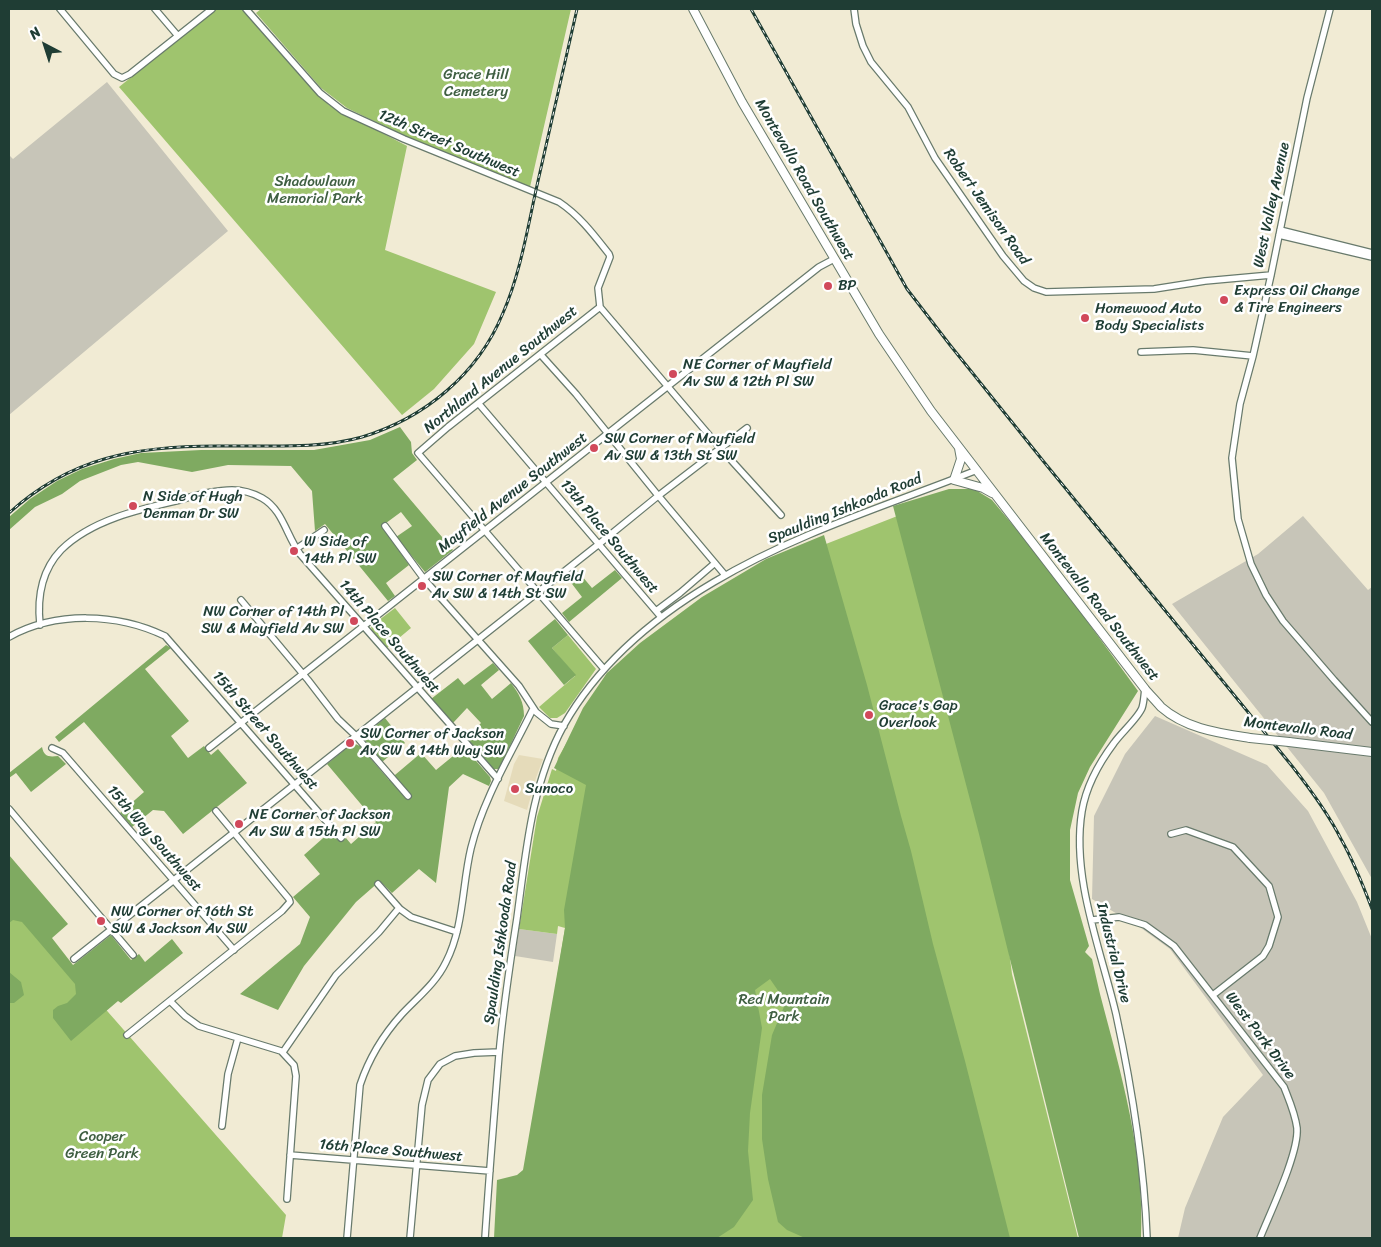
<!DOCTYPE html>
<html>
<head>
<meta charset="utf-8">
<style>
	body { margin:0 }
	#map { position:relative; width:1381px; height:1247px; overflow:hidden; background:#f1ebd4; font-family:Sriracha,sans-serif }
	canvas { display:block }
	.frame { position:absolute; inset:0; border:10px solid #1f3d34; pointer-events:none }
	.north { position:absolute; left:20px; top:20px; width:50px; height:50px; -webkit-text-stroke:4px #fff; paint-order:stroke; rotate:320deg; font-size:14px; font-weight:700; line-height:20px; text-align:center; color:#1f3d34 }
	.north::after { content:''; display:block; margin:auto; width:18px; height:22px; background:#1f3d34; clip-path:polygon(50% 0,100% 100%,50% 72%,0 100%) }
</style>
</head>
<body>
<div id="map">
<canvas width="1381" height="1247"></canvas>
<div class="frame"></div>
<div class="north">N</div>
</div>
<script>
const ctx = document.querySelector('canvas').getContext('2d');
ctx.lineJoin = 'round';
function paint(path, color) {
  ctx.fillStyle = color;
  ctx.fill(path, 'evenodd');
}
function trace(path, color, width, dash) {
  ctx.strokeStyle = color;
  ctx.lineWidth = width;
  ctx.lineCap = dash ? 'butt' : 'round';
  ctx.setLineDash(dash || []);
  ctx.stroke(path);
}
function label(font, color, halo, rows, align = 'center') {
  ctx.font = font + ' Sriracha,sans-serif';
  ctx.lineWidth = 5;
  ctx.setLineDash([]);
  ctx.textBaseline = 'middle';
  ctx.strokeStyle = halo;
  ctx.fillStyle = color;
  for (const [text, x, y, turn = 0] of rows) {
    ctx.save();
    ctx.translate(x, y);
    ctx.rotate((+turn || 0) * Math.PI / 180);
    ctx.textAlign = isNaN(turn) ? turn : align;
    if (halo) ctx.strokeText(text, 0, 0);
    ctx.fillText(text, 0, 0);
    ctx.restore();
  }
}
const built = new Path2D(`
	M519,755l24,4 -7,19 -9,32 -23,-9 10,-37z`);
const industrial = new Path2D(`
	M107,82l121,149 -219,184v-260l4,4z
	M1303,516l65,74 4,-3v292l-48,-86 -152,-189 86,-50z
	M1155,716l112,49 41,46 49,91 15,37v299h-194l7,-30 38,-91 40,-42 -93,-126 -29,-21 -49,-29 2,-83 31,-62z
	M519,929l38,5 -4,28 -38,-6z`);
const green = new Path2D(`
	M216,9h27l86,96 78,41 -22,104 111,42 -22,52 -40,45 -32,26 -283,-328z
	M261,9h310l-41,178 -121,-49 -62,-30 -26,-20 -65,-75z
	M951,495l61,479 66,264h-563l50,-310 -7,-2 -1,8 -38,-5 18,-112 15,-48 4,2 2,-13 49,-85 127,-93z
	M395,608l16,20 -24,20 -15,-16 -1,-6z
	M568,635l28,34 -31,44 -8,5h-7l-11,-11 36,-31 -23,-28z
	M9,899l277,316 -4,23h-273z`);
const forest = new Path2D(`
	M400,427l11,15 1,11 5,7 -24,19 60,71 -28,22 -29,-35 16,-11 -11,-14 -19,14 27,39 -23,18 9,13 -7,5 -63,-77 -10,7 -3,-40 -21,-25 -63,-1 -36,7 -54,-10 -17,3 -41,16 -18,13 -27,13 -26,23v-13l21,-18 27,-18 25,-12 32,-10 27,-6 60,-3h113l56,-10z
	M949,489h25l18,11 55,66 91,125 -48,76 -12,26 -8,37v50l19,66 -4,6 7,7 8,35c21,80 45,160 41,244h-62l-100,-404 -86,-328z
	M824,535l43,150 34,131 10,35 22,93 32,117 45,177h-205l-18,-8 -9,-8 -10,-43 -6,-40v-44l10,-60 14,-33 -16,-23 -15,11 7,38 -12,85 -2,38 5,49 -19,27 -17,11h-223l3,-58 20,-5 6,-5 42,-242 -1,-18 22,-125 -32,-17 29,-60 24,-35 33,-30 62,-46 64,-38z
	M576,569l16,19 23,-18 7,8 -53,44 -7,-9 20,-16 -16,-21z
	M555,619l13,16 -16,13 24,27 -12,10 -36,-44z
	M166,645l5,3 -26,21 44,52 -18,15 17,22 16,-12 7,9 7,-6 29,34 -64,51 -19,-23 -11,-1 -21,17 -12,-14 24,-21 -60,-70 -25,20 -4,-5z
	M493,663l6,7 -18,15 11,14 19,-16c8,11 13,19 13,33l-25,53h-6l-26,-31 14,-15 -14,-15 -14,15 -22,-24 27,-21 6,7z
	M385,718l20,25 -23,19 -18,-23v-4z
	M353,743l7,3 29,34 32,-27 15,17 28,-23 26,30 1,4 -2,5 -26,-12 -14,13 -13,96 -17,-14 -27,24 -12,-12 -24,21 -52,64 -26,44 -38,-16 60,-50 10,-27 -17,-20 27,-23 -16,-19 27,-24 10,11 5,-4 5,6 25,-22 -49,-58z
	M42,747c2,10 7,10 16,9l8,8 -35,28 -15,-19 -7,5v-5z
	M9,855l59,69 -16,14 21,27 38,-30 20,25 8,-6 6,8 27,-23 11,14 -62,50 -3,-2 -47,40 -18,-23v-8l5,-4 9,-3 9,-9 -1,-10 -53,-62 -9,-2 -4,3z
	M9,972l12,10 3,13 -10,8h-5z`);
const minor = new Path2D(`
	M60,9l54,65 8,4 8,-4 82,-65
	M155,9l23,27
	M246,9l74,84 23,18 61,28 155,63c21,14 35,33 50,52l1,3 -12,31 2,19
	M854,9l2,15 7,22 8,16 37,45 27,51 68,98 21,25 10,7 12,4 108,-3 51,-8 66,-6
	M1330,9l-23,89 -36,177 -18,81 -13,48 -8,54 6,61 13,45 15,31 17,26 51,59 38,42
	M1280,230l92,23
	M1279,235l93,22
	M600,307l-152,120 -30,26 186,216
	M600,307l121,142 60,66
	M1141,352l52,-2 60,6
	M541,355l35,39 80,99 69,82
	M479,404l182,213
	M385,526l39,53 95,107 17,26 15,12 13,2
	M296,549l28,-19
	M241,600l67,80 30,39 18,17 52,60
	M656,611l24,-18 35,-30
	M40,625c-3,-28 1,-54 21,-75 30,-30 79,-41 119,-50 16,-5 35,-10 52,-10 10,0 21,3 30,8 21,12 24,37 38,56l198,225
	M9,637c47,-26 108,-24 156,-1l176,202
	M1145,689c-1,6 -1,13 -3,19 -4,10 -21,25 -28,35 -15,20 -28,44 -32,68 -11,66 19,139 34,203 16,74 28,148 31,224
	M52,748l11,5 171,197
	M209,748l610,-481 15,-8
	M9,809l124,146
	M1171,834l15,-4 47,17 36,39 9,31 -9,29 -6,10 -50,39
	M378,884l22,25 11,8 46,15
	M1092,920l27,-3 26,8 29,21 110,141c5,13 11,26 13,41 2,25 -27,85 -37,110
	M74,959l525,-415 59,-48 89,-68
	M170,1001l15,15 14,10 82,25 13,14 2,11 -9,123
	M127,1035l155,-124 8,-9 -1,-3 -73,-88
	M283,1052l53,-77 43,-43 20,-24
	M222,1126l6,-52 10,-36
	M290,1155l200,16
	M347,1238l13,-153c9,-27 23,-50 42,-71 16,-17 34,-31 44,-52 18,-35 16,-77 25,-114 12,-49 40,-94 62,-139
	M410,1238l12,-133 6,-25 12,-16 15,-8 19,-3 25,-1
	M485,1238c4,-61 9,-122 14,-183 4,-46 11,-92 18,-137 9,-66 14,-133 47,-193 35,-62 89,-107 150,-143 82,-49 175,-77 263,-112`);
const major = new Path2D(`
	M693,9l49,93 137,232 52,77 214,278c5,6 11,12 16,18 25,22 58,26 89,31
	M959,448l2,11 -7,21 29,8 9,5
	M1289,742l83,10`);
const rail = new Path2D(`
	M751,9l156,280 43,56 94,117 248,304c18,23 36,47 49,73 13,23 22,46 31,70
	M9,513c62,-56 127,-67 208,-67 48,-1 99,4 145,-9 63,-19 116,-63 141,-124 18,-41 25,-88 35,-132 13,-57 26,-115 39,-172`);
const majorBridge = new Path2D(`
	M1250,738l39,4`);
const markers = [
	[828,286,5,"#d1495b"],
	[1224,300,5,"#d1495b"],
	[1085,318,5,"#d1495b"],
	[673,374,5,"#d1495b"],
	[594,448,5,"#d1495b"],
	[133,506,5,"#d1495b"],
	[294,551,5,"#d1495b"],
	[422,586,5,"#d1495b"],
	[354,621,5,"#d1495b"],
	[869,715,5,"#d1495b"],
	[350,743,5,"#d1495b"],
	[515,789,5,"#d1495b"],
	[239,824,5,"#d1495b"],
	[101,921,5,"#d1495b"]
];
const parkNames = [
	["Grace Hill",476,75],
	["Cemetery",476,92],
	["Shadowlawn",315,182],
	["Memorial Park",315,199],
	["Red Mountain",784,1000],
	["Park",784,1017],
	["Cooper",102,1137],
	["Green Park",102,1154]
];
const streetNames = [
	["12th Street Southwest",449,144,23],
	["Montevallo Road Southwest",804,180,60],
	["West Valley Avenue",1272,205,-78],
	["Robert Jemison Road",986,207,55],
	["Northland Avenue Southwest",501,370,-39],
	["Mayfield Avenue Southwest",513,493,-38],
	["Spaulding Ishkooda Road",845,509,-22],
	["13th Place Southwest",609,537,50],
	["Montevallo Road Southwest",1099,607,52],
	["14th Place Southwest",389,637,49],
	["Montevallo Road",1298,729,7],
	["15th Street Southwest",265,731,49],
	["15th Way Southwest",154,839,49],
	["Spaulding Ishkooda Road",501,943,-82],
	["Industrial Drive",1113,953,76],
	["West Park Drive",1260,1036,53],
	["16th Place Southwest",391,1151,5]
];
const poiNames = [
	["BP",838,286],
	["Express Oil Change",1234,291],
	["& Tire Engineers",1234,308],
	["Homewood Auto",1095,309],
	["Body Specialists",1095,326],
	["NE Corner of Mayfield",683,365],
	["Av SW & 12th Pl SW",683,382],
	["SW Corner of Mayfield",604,439],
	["Av SW & 13th St SW",604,456],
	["N Side of Hugh",143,497],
	["Denman Dr SW",143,514],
	["W Side of",304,542],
	["14th Pl SW",304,559],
	["SW Corner of Mayfield",432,577],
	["Av SW & 14th St SW",432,594],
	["NW Corner of 14th Pl",344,612,"right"],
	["SW & Mayfield Av SW",344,629,"right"],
	["Grace's Gap",879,706],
	["Overlook",879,723],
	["SW Corner of Jackson",360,734],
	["Av SW & 14th Way SW",360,751],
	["Sunoco",525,789],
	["NE Corner of Jackson",249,815],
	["Av SW & 15th Pl SW",249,832],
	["NW Corner of 16th St",111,912],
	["SW & Jackson Av SW",111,929]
];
paint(built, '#e5dbba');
paint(industrial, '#c7c5b8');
paint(green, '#9fc46e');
paint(forest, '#7faa61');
trace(minor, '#687a6c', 8);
trace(major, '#687a6c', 10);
trace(minor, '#fff', 5.5);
trace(major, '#fff', 8);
trace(rail, '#1f3d34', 3);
trace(rail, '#fff', 1, [4]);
trace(majorBridge, '#687a6c', 10, []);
trace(majorBridge, '#fff', 8);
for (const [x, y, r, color] of markers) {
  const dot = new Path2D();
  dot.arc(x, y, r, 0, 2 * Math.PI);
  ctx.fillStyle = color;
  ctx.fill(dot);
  trace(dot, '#fff', 2);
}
label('15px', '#3f5f42', '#fff', parkNames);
label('15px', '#1f3d34', '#fff', streetNames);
label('15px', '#1f3d34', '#fff', poiNames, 'left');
</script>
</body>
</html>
